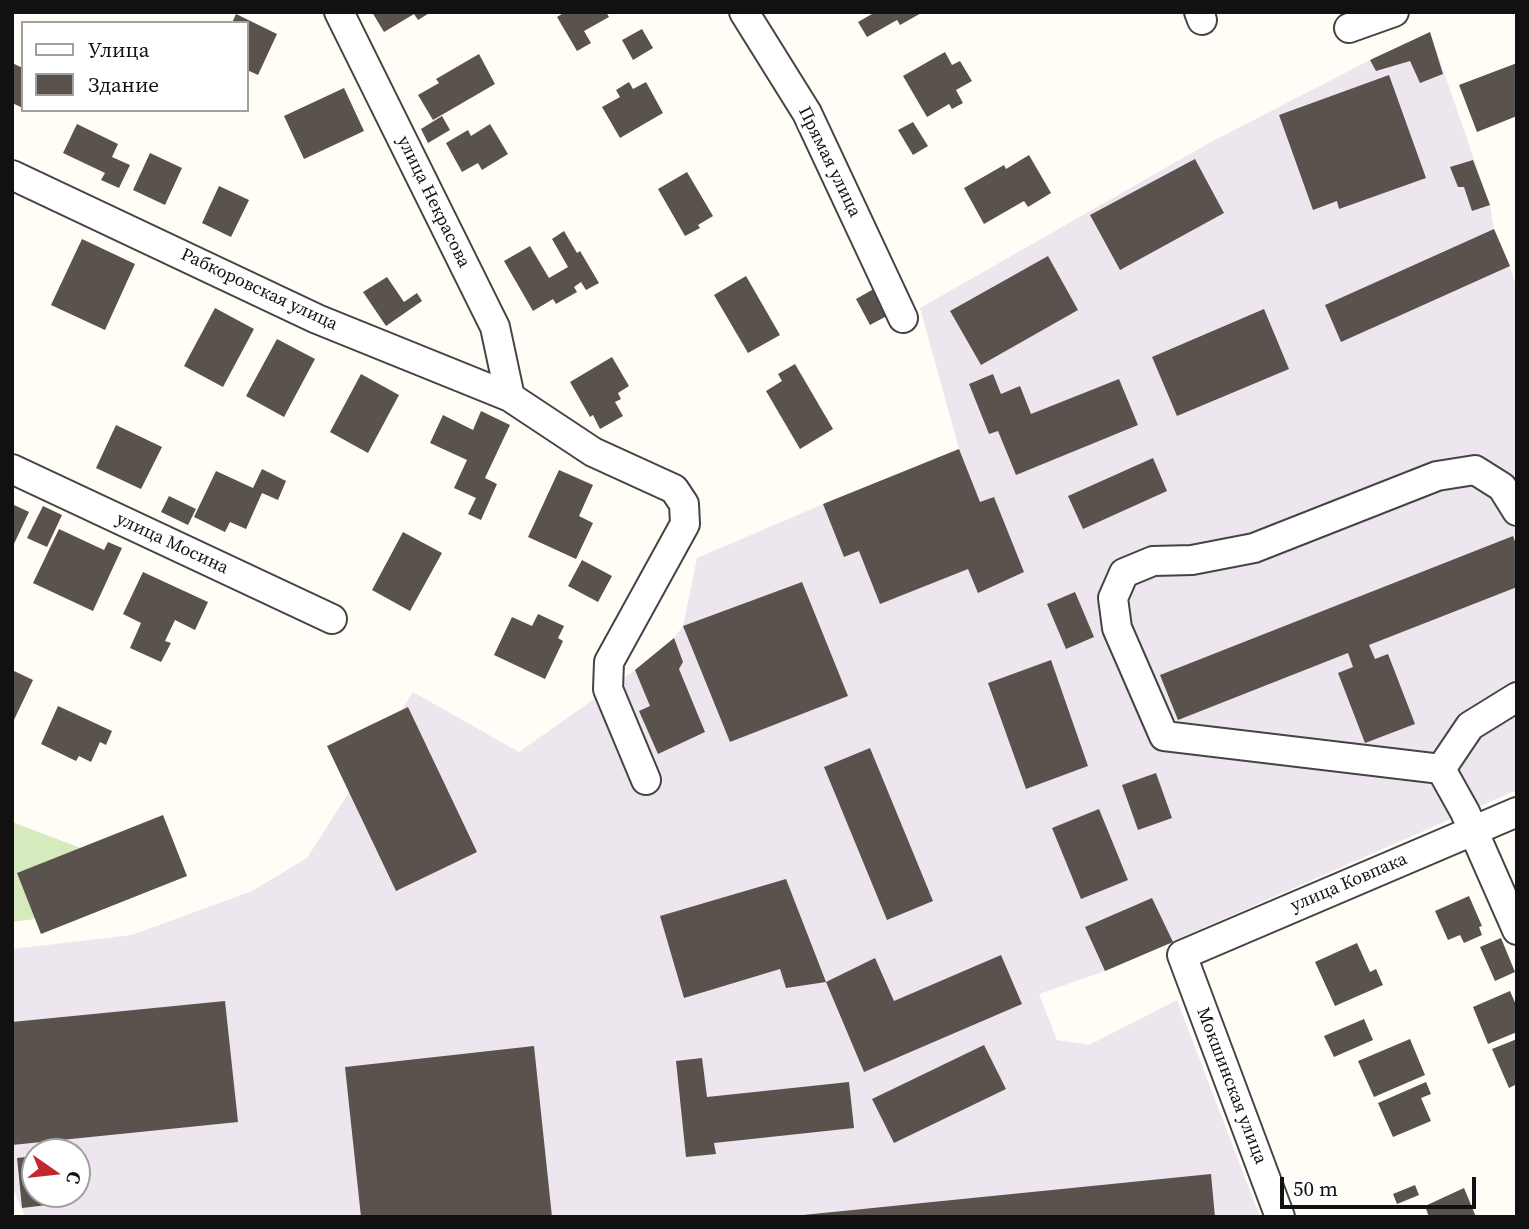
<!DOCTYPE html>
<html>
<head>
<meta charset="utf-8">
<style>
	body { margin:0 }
	#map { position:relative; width:1529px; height:1229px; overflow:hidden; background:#fffdf5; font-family:"Source Serif 4",serif }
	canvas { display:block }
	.frame { position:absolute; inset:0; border:14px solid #111; pointer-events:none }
	.legend { position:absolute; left:21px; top:21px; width:228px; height:91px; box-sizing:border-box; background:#fff; border:2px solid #a0a0a0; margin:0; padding:9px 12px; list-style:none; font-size:21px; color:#111 }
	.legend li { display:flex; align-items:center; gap:14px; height:35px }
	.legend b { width:35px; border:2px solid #a0a0a0 }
	.north { position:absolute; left:21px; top:1138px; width:70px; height:70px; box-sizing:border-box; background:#fff; border:2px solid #a0a0a0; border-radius:50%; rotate:104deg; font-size:19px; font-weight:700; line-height:28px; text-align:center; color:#111 }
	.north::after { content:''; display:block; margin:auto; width:24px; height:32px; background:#c4262e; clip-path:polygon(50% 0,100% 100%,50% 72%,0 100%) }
	.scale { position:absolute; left:1280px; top:1177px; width:196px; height:32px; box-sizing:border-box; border:4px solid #111; border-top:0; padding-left:9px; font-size:21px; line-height:24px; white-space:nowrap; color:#111; -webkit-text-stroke:5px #fff; paint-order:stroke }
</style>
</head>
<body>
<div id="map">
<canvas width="1529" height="1229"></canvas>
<div class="frame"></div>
<ul class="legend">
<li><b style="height:9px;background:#fff"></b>Улица</li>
<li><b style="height:19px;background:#5a524d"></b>Здание</li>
</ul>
<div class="north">С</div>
<div class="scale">50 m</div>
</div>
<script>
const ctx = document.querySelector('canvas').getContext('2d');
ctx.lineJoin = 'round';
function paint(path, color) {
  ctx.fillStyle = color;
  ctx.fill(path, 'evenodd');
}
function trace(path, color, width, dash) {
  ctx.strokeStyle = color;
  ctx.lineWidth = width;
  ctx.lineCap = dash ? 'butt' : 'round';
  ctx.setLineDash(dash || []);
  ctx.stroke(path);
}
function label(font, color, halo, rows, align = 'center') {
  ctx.font = font + ' "Source Serif 4",serif';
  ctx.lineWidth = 7;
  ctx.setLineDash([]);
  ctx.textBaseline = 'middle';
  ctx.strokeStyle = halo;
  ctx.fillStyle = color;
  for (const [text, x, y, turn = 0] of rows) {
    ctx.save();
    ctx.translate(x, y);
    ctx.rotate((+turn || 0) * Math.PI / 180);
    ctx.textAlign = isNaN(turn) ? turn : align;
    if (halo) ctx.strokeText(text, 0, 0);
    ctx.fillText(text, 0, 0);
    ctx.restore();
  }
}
const industrial = new Path2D(`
	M1430,32l60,173 4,24 16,37 7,24v500l-412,181 -66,23 18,46 32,5 88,-45 83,217h-1235l-13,-31v-237l120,-14 120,-44 55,-33 106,-166 106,60 116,-82 39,-32 9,-12 14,-68 126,-54 136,-55 -39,-141 291,-166 159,-82zM35,1152h42v42h-42z`);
const green = new Path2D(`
	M12,822l79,30 -17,62 -62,8z`);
const building = new Path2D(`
	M372,12h59l-13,8 -4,-6 -30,18z
	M565,12h41l3,5 -25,14 7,12 -14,8 -20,-34z
	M871,12h52l-23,13 -3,-5 -30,17 -9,-15 14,-8z
	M236,14l41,20 -19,41 -11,-5v-47h-15z
	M642,29l11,19 -20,12 -11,-20z
	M1430,32l13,42 -23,9 -10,-22 -34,10 -6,-11z
	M945,52l7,13 8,-4 12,20 -16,9 7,13 -11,6 -3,-5 -22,13 -24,-41z
	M479,54l16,30 -62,36 -15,-25 21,-12 -3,-4z
	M12,63l11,5v40l-11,-5z
	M1517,63v53l-40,16 -18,-47z
	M1389,75l37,103 -87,31 -2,-8 -24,9 -34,-95z
	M629,82l4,7 13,-7 17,31 -43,25 -18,-31 18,-10 -4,-7z
	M344,88l20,43 -60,28 -20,-43z
	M442,116l8,14 -22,13 -7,-14z
	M913,122l15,24 -15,9 -15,-25z
	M77,124l41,20 -6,13 18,8 -11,23 -18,-8 4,-7 -42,-20z
	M490,124l18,30 -26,16 -4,-7 -16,9 -16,-29 22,-13 3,6z
	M150,153l32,15 -17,37 -32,-15z
	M1029,155l22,38 -23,14 -4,-6 -40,23 -20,-36 40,-23 2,4z
	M1195,159l29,54 -104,57 -30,-55z
	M1473,160l17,45 -18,6 -8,-24h-6l-8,-20z
	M687,172l26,44 -15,9 2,3 -15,8 -27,-47z
	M219,186l30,14 -18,37 -29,-14z
	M1494,229l16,37 -169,76 -16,-37z
	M564,231l13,22 3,-2 19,32 -13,7 -5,-8 -7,5 3,5 -21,12 -3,-5 -20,12 -29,-50 26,-15 19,32 19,-11 -16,-28z
	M82,239l53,25 -30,66 -54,-25z
	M1048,256l30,54 -97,55 -31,-54z
	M746,276l34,59 -32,18 -34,-58z
	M387,277l17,25 13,-9 5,8 -36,25 -23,-34z
	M879,286l15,26 -24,13 -14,-26z
	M215,308l39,21 -31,58 -39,-21z
	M1264,309l25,60 -112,47 -25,-59z
	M277,339l38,20 -31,58 -38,-21z
	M612,357l17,29 -11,7 3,6 -6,3 8,14 -23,13 -7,-14 -3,2 -20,-35z
	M795,364l38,65 -33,20 -34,-58 16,-10 -4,-7z
	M361,374l38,21 -31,58 -38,-21z
	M993,374l8,20 19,-8 11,28 88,-35 19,46 -122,50 -18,-44 -9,3 -20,-50z
	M481,411l29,14 -25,53 12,6 -16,36 -13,-6 8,-16 -22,-10 13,-28 -37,-17 13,-28 30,15z
	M116,425l46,22 -21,42 -45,-21z
	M959,449l21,53 14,-5 30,75 -46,21 -10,-24 -88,35 -21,-53 -15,6 -21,-53z
	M1153,458l14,33 -84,38 -15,-33z
	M262,469l24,12 -8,19 -16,-7 -16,36 -16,-7 -5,10 -31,-15 22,-46 37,17z
	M559,470l34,15 -14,31 14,7 -17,36 -48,-22z
	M169,496l27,13 -8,16 -27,-13z
	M12,504l17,8 -17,36z
	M43,506l19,9 -15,32 -20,-9z
	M59,529l45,21 4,-8 14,6 -29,63 -60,-28z
	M403,532l39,21 -32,58 -38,-21z
	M1513,536l4,11v40l-148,58 6,14 13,-5 27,70 -50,19 -27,-70 15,-6 -5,-14 -170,67 -18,-45z
	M582,560l30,16 -14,26 -30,-16z
	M143,572l65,30 -13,28 -20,-10 -10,21 6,2 -10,19 -31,-14 11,-25 -18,-9z
	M802,582l46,114 -118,46 -47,-116z
	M1075,592l19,45 -28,12 -19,-45z
	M538,614l26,12 -6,12 5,3 -18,38 -51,-24 18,-38 20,9z
	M674,638l9,24 -4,7 26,63 -47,22 -19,-43 11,-5 -15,-36z
	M1051,660l37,106 -62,23 -38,-106z
	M12,670l21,10 -21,44z
	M58,706l54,25 -6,14 -6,-3 -9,20 -12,-6 -3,5 -35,-17z
	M408,707l69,145 -81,39 -69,-145z
	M870,748l63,153 -46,19 -63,-153z
	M1156,773l16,45 -34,12 -16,-45z
	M1099,809l29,71 -47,19 -29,-71z
	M163,815l24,61 -146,58 -24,-61z
	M786,879l40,103 -40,6 -6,-19 -96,29 -24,-82z
	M1469,896l13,30 -3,1 3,8 -18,8 -4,-8 -12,5 -13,-29z
	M1152,898l21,44 -68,29 -20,-44z
	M1501,938l14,34 -20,9 -15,-34z
	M1357,943l13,29 6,-3 7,16 -48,21 -20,-44z
	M1001,955l21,49 -158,68 -38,-90 49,-24 19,43z
	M1510,991l7,16v25l-29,12 -15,-37z
	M225,1001l13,121 -226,23v-123z
	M1364,1019l9,21 -39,17 -10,-21z
	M1410,1039l15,36 -51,22 -16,-36z
	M1517,1039v45l-8,4 -17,-39z
	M984,1045l22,44 -112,54 -22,-44z
	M534,1046l18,171h-191l-16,-150z
	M702,1058l5,39 142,-15 5,46 -140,15 2,11 -30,3 -10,-96z
	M1426,1082l5,12 -10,4 10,23 -38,16 -15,-34z
	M35,1156v38h20l1,10 -34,4 -5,-50z
	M1211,1174l4,43h-412v-2z
	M1415,1185l4,10 -22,9 -4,-10z
	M1464,1188l12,29h-47l-4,-11z`);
const minor = new Path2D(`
	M339,12l156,315 15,70
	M744,12l63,101 96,205
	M1199,12l3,8
	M1349,28l45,-16
	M12,175l305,144 193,78 83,55 81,37 10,15 1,20 -76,138 -1,27 38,91
	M12,469l320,150
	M1517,511l-15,-24 -27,-17 -38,6 -183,72 -62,12 -39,1 -29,12 -11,25 4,30 47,108 277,33 24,43 52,118
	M1441,769l29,-43 47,-29
	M1280,1217l-98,-262 335,-143`);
const streetNames = [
	["Прямая улица",829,162,64],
	["улица Некрасова",433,202,64],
	["Рабкоровская улица",259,290,25],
	["улица Мосина",172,544,25],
	["улица Ковпака",1349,883,-23],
	["Мокшинская улица",1231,1086,69]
];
paint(industrial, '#eee6ef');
paint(green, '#d5ebbd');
paint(building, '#5a524d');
trace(minor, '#444', 32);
trace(minor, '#fff', 28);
label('18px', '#111', '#fff', streetNames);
</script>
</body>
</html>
